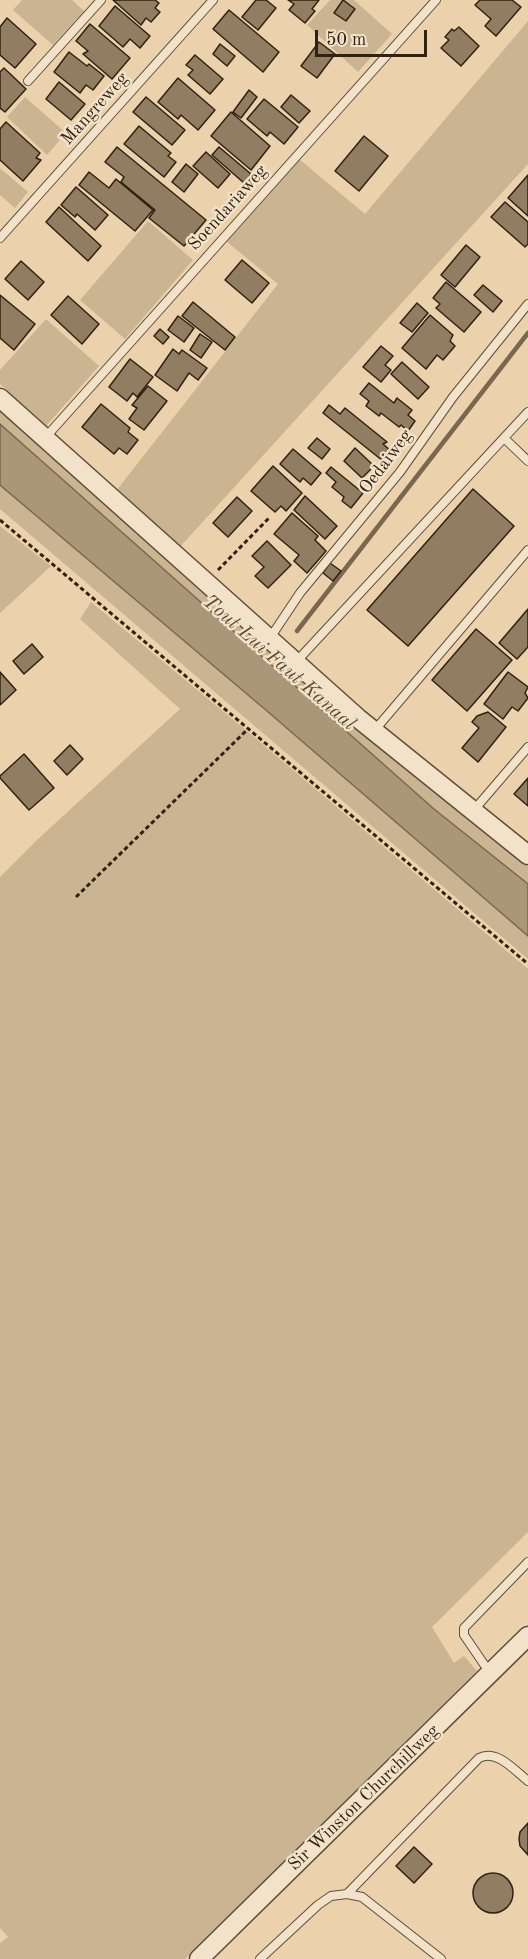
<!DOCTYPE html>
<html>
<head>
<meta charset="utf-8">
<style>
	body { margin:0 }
	#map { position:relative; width:528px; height:1959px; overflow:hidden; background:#ebd2ac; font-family:"Old Standard TT",serif }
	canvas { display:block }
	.scale { position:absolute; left:315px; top:30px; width:112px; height:27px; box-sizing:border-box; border:3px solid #2f2212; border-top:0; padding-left:8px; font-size:18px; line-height:21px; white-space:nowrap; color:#2f2212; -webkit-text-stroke:4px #f2e2c9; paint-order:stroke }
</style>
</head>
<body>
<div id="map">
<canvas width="528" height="1959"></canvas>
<div class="scale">50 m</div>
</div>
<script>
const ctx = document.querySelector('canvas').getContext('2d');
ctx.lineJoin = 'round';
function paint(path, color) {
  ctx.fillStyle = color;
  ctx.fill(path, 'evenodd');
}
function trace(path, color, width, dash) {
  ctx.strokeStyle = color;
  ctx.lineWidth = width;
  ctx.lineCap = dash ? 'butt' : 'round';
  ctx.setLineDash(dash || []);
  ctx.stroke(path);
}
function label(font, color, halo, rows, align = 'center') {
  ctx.font = font + ' "Old Standard TT",serif';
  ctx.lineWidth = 5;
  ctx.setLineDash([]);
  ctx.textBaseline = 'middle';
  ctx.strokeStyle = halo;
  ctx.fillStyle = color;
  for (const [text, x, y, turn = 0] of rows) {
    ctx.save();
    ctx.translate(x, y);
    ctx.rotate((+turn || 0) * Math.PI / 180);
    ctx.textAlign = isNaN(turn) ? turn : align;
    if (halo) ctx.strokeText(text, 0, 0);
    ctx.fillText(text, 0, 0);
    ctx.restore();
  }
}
const green = new Path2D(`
	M22,0h50l12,11 -31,34 -40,-35z
	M330,0h24l38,34 -34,38 -51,-47z
	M528,21v143l-349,384 -63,-57 162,-207 -52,-43 73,-82 66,55z
	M25,97l41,36 -19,22 -40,-38z
	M0,168l28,24 -13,16 -15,-13z
	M148,221l45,39 -68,79 -45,-39z
	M46,319l53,47 -53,60 -46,-42v-14z
	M0,410l337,300 191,156v18l-94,-75 -434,-385z
	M0,485l267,226 261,225v23l-528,-450z
	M0,526l51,40 -51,47z
	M91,602l162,134 275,233v563l-96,95 22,36 10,-7 13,15 -292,288h-185v-16l8,-6 -8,-9v-1051l38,-38 142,-130 -100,-90z`);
const water = new Path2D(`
	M0,424l434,385 94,75v52l-261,-225 -267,-226z`);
const stream = new Path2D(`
	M297,631l231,-298`);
const building = new Path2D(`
	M113,0h42l4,3 -4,5 5,4 -9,10 -5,-4 -5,7z
	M256,0h10l10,8 -18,22 -16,-13z
	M288,0h31l-7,9 3,2 -10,12 -16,-13 5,-6z
	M343,0l12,9 -9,12 -12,-8z
	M480,0h32l9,7 -25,29 -11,-10 6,-7 -16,-14z
	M115,6l35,30 -10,12 -10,-9 -7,8 -24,-21z
	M229,10l50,42 -16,20 -50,-43z
	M7,18l29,26 -21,24 -15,-13v-28z
	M90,24l40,34 -18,21 -29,-25 5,-3 -12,-10z
	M459,27l20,19 -18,20 -20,-18 8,-8 -4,-3 7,-8 2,2z
	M319,42l16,12 -18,24 -16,-12z
	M220,44l15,12 -8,10 -14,-12z
	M69,52l18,14 2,-2 15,12 -11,14 -7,-5 -6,8 -26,-21z
	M195,55l28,24 -13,15 -22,-19 5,-5 -7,-5z
	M4,68l22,21 -21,23 -5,-4v-36z
	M178,78l37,32 -17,20 -17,-15 -3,4 -20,-17z
	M59,82l26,22 -14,16 -25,-21z
	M249,90l8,7 -16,21 -8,-6z
	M291,95l19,16 -11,12 -18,-16z
	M146,97l39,33 -13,15 -39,-33z
	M264,99l34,28 -14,17 -14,-12 -3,4 -20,-17z
	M231,112l39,34 -19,24 -40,-34z
	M6,122l34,31 -4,5 5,2 -18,21 -23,-21v-31z
	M139,126l32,27 -3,3 8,6 -12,15 -40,-33z
	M364,136l24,20 -29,35 -24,-20z
	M117,147l89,73 -22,26 -35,-28 6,-8 -34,-28 3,-5 -19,-15z
	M219,147l32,27 -7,9 -32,-28z
	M206,152l24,22 -12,14 -25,-22z
	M186,164l12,10 -14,18 -12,-10z
	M89,172l20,16 7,-9 37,31 -18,21 -56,-46z
	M528,175v41l-20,-18z
	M76,187l32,28 -13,15 -18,-16 -2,3 -14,-12z
	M505,202l23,20v22l-3,3 -34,-30z
	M59,207l42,39 -13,15 -42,-39z
	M466,245l14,12 -25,30 -14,-12z
	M242,260l27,23 -17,20 -27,-23z
	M21,261l23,21 -16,18 -23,-21z
	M446,282l35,30 -17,20 -28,-24 4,-4 -7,-6z
	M483,285l19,16 -9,11 -19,-17z
	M0,295l35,29 -21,26 -14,-12z
	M68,296l31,28 -17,20 -31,-29z
	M193,302l42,35 -10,13 -43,-34z
	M417,303l11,10 -16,19 -12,-9z
	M430,315l23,20 -3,6 5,5 -12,14 -6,-5 -11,14 -24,-21z
	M178,316l16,12 -10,14 -16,-12z
	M160,329l9,8 -6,7 -9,-8z
	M200,334l12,8 -11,16 -11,-8z
	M381,346l12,10 -8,9 6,5 -10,12 -18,-15z
	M173,349l6,5 3,-4 25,18 -9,12 -9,-7 -12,18 -22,-16z
	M130,359l23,18 -16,20 -4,-4 -6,8 -18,-14z
	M402,362l27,25 -11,12 -27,-25z
	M369,383l25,20 3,-5 15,12 -4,5 7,6 -7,10 -7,-6 -2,2 -18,-14 -2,3 -13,-10 3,-5 -9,-7z
	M148,386l19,15 -23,29 -15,-11 8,-11 -5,-3z
	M101,404l29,24 -2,4 10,8 -11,14 -8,-6 -5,6 -32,-27z
	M329,405l11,9 5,-6 42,34 -4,2 8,7 -8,10 -60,-48z
	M317,438l13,11 -8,10 -14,-11z
	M355,448l19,18 -12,12 -18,-17z
	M293,449l28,24 -10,12 -8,-7 -3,4 -20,-18z
	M273,466l29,27 -16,18 -5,-5 -6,6 -24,-21z
	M331,467l32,26 -12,15 -9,-7 2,-4 -12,-10 4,-5 -10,-9z
	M473,489l41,37 -106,120 -41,-36z
	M305,496l32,30 -12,13 -31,-29z
	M237,497l15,14 -24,26 -15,-14z
	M292,513l26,23 -3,4 11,11 -19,22 -13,-12 5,-6 -25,-21z
	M267,541l24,24 -23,23 -13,-12 9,-9 -12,-11z
	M330,563l11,8 -8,10 -10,-8z
	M528,609v38l-11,12 -18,-16z
	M476,629l36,31 -45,51 -35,-31z
	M32,644l11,13 -19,17 -11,-13z
	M0,672l16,18 -16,15z
	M508,672l20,15 -3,6 3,5 -10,13 -6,-4 -9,12 -19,-15z
	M488,712l18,15 -28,35 -16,-14 17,-20 -7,-6 5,-6z
	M70,745l13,14 -16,16 -13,-14z
	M24,754l30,34 -25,22 -29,-32v-2z
	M528,778v28l-14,-12z
	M528,1823v32l-8,-9 -1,-7 1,-7z
	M414,1847l18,17 -18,19 -18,-17z
	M473 1893a20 20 0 1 1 40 0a20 20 0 1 1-40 0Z`);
const path = new Path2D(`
	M0,520l528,444
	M218,570l51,-52
	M76,897l173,-169`);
const service = new Path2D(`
	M28,81l73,-81
	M0,238l213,-238
	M45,438l391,-438
	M504,438l24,23
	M270,638l30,-45 100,-121 53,-75 75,-93
	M296,662l232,-250
	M374,731l154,-181
	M474,810l54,-63
	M490,1673l-26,-38v-7l64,-66
	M347,1894l132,-136c18,-9 35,12 49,23
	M260,1959l58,-54 13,-9 16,-2 15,3 79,62`);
const tertiary = new Path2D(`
	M0,398l359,321 169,136
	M199,1959l329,-323`);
const streetNames = [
	["Mangreweg",95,109,-48],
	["Soendariaweg",228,208,-48],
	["Oedaiweg",386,462,-53],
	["Sir Winston Churchillweg",364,1798,-44]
];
const waterNames = [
	["Tout Lui Faut Kanaal",279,663,41]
];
paint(green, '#cbb492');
paint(water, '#ab9678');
trace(water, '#79684f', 1.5);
trace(stream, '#79684f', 4.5);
paint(building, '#917e62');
trace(building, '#2f2212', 1.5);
trace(service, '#5e4e38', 10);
trace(tertiary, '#5e4e38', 21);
trace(path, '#2f2212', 3, [4.5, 3]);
trace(service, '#f2e2c9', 8);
trace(tertiary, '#f2e2c9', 18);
label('18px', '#2f2212', '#f2e2c9', streetNames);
label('italic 20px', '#5a4b36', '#f2e2c9', waterNames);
</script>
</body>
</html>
